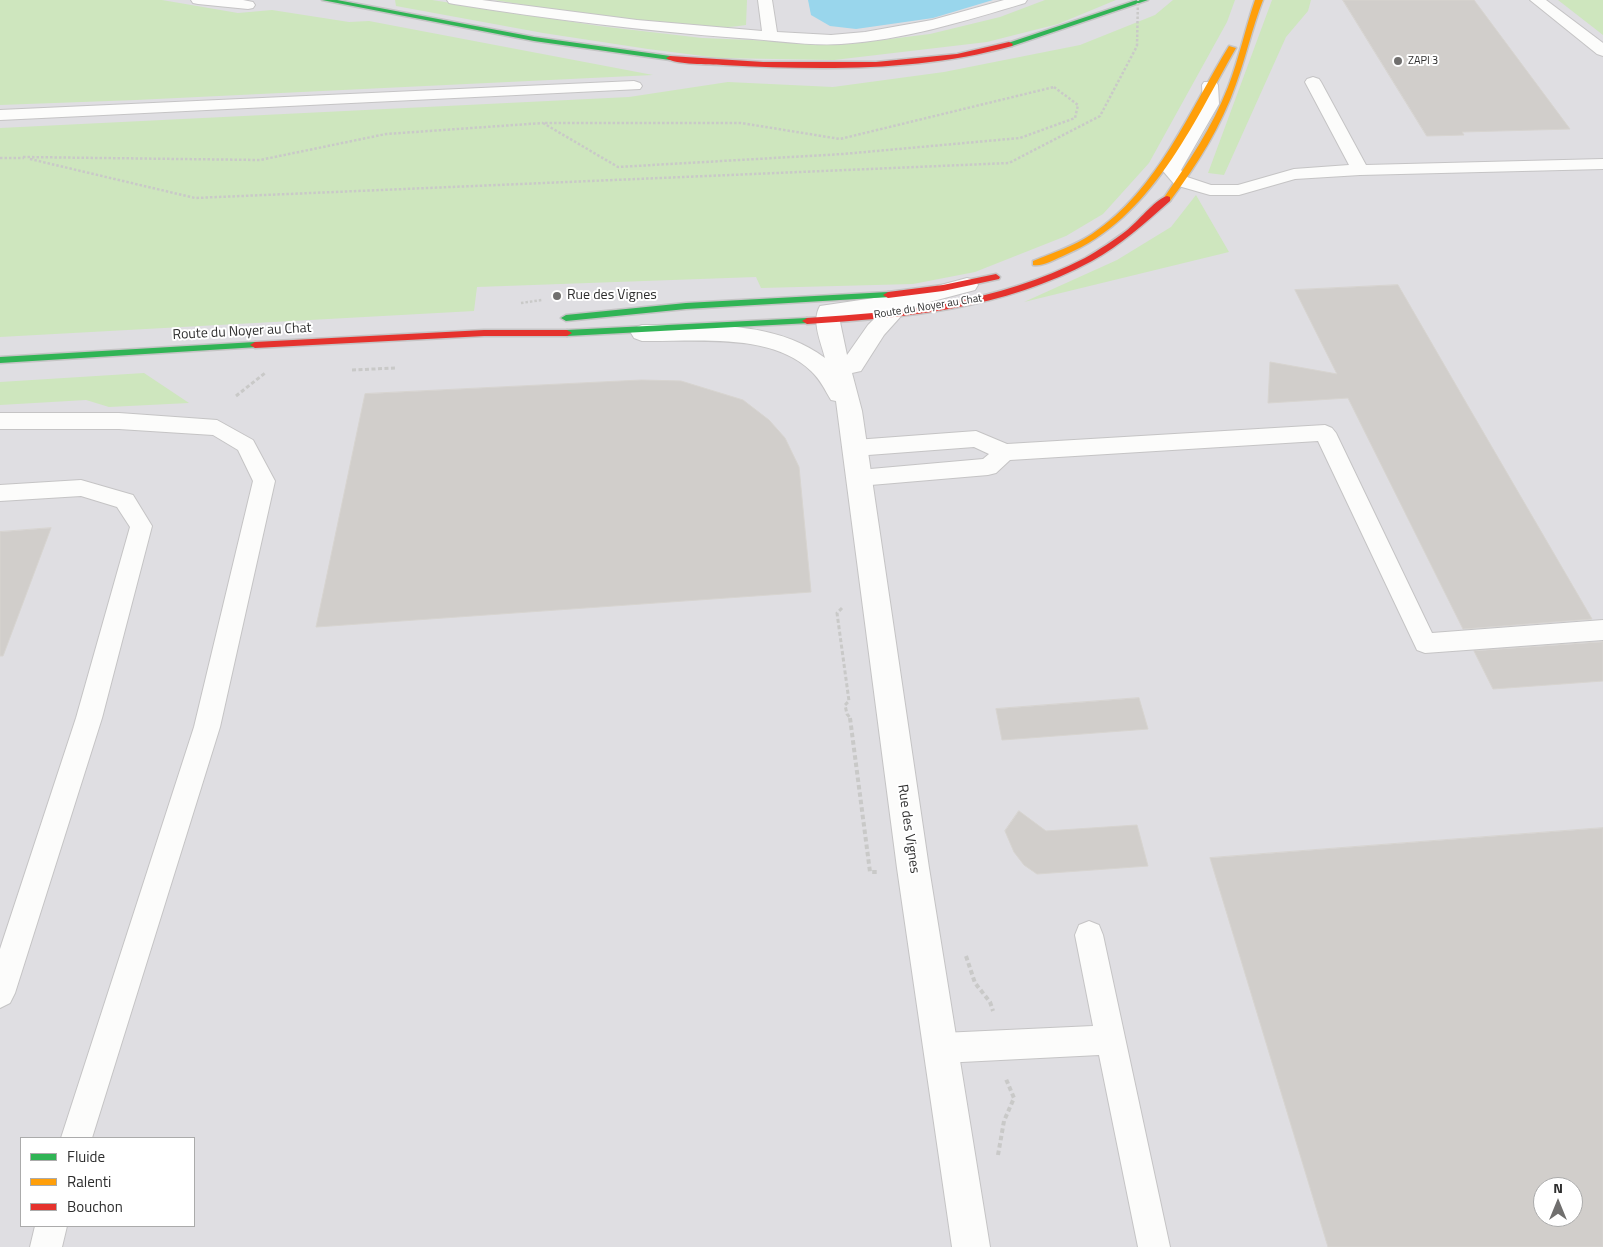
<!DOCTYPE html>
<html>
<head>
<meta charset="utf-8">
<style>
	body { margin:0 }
	#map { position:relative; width:1603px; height:1247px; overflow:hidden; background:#ece8e4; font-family:"Titillium Web",sans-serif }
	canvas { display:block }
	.legend { position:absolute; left:20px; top:1137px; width:175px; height:90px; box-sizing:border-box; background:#fff; border:1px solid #ababab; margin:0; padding:6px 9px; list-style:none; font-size:15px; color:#2e2e2e }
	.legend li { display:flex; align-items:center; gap:10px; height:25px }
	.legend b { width:25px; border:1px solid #ababab }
	.north { position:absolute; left:1533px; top:1177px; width:50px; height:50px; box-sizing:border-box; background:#fff; border:1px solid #ababab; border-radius:50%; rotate:0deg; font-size:14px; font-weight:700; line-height:20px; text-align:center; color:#2e2e2e }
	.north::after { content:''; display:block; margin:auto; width:18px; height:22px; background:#706f6e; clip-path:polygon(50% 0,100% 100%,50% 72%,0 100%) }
</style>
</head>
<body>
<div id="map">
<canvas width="1603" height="1247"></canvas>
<ul class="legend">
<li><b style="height:6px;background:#30b455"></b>Fluide</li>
<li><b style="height:6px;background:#ff9f0a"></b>Ralenti</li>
<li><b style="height:6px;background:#e5322d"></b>Bouchon</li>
</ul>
<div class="north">N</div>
</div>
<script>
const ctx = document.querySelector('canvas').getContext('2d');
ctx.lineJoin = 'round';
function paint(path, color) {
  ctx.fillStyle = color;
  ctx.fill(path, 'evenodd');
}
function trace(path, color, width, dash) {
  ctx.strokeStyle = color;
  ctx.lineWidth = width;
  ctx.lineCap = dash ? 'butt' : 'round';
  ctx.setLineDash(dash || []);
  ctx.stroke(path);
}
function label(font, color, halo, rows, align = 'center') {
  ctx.font = font + ' "Titillium Web",sans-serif';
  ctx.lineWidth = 4;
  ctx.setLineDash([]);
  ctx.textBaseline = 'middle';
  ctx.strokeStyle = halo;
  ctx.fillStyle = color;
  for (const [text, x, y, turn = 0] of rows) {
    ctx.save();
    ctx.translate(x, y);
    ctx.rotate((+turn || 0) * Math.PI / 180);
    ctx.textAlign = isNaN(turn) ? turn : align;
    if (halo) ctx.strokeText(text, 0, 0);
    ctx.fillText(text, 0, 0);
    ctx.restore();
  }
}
const airport = new Path2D(`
	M0,0h1603v1247h-1603zM21,1138h173v88h-173zM1543,1187h30v30h-30z`);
const green = new Path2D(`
	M0,0h162l76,13 34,-3 77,12 20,-1 284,54 -517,25 -136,5z
	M395,0h37l167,26 103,12 147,6 81,-10 70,-17 45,-17h71l-58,24 -71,18 -153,18 -116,-2 -70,-9 -105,-16 -147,-27z
	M494,0h253l-1,25c-40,6 -80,0 -119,-5 -45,-6 -89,-13 -133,-20z
	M1173,0h62l-8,22 -78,141 -46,51 -37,22 -91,36 -62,12 -152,4 -5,-11 -279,10 -3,24 -474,26v-209l629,-31 99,-15 105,5 111,-15 136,-27 75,-30z
	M1272,0h39l-3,11 -22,26 -62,138 -16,-2z
	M1558,0h45v35z
	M1196,195l33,57 -205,50 93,-42 54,-33z
	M144,373l45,30 -80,4 -23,-7 -86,5v-23z`);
const water = new Path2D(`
	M808,0h185l-60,18 -77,11 -26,-3 -19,-11z`);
const building = new Path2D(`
	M1343,0h131l96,129 -108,3 2,3 -37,1z
	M1398,285l70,121 124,213 -129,10 -115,-231 -80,5 2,-41 67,12 -42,-84z
	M642,380l39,1 62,19 26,20 16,18 14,29 12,125 -495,35 49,-233z
	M51,528l-48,128h-3v-124z
	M1603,642v39l-110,8 -19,-38z
	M1139,698l9,31 -146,11 -6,-31z
	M1019,811l27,20 91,-6 11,41 -111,8 -13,-9 -10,-13 -9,-21z
	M1603,828v419h-275l-118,-389zM1543,1187h30v30h-30z`);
const pathFar2 = new Path2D(`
	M1054,87l24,18 -3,13 -55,20 -177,16 -225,13 -75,-44h198l99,16z
	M23,157l237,3 126,-26 157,-11
	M0,158h24
	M30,159l165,39 814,-35 91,-47 37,-70
	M521,303l21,-3`);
const pathFar1 = new Path2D(`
	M352,370l43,-2
	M236,396l29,-23
	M842,608l-5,5 12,88 -4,4 2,9 4,5`);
const path = new Path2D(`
	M850,718l20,154h7
	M966,956l9,27 15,19 3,9
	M998,1155l6,-34 10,-23 -8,-19`);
const lane = new Path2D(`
	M191,0h52l10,2 2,3 -2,3 -5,1 -50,-5 -5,-1z
	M447,0h35l155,20 125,11 -4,-31h14l5,32 54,3 34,-3 67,-12 72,-20h23l-2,3c-60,18 -121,37 -184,41 -34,2 -68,-4 -102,-6 -95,-7 -190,-19 -285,-34l-5,-1z
	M1530,0h16l57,43v13l-6,-2z
	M1313,77l6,2 2,3 45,83 237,-6v10l-243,6 -65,4 -56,16h-29l-35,-10 -12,-14 40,-67 -1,-19 2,-3h12l2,3 1,19 -38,66 6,7 24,8h27l56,-16 55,-4 -44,-83 2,-3z
	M634,81l6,2 2,3 -2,3 -640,31v-10z
	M0,413h119l98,7 36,20 22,41 -55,246 -128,411h-31l133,-411 59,-246 -15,-31 -25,-15 -94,-6h-119z
	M1325,425l7,3 4,5 96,200 171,-13v20l-178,13 -8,-3 -99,-209 -308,19 -14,13 -8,2 -129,11 -8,-2 -3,-6 3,-6 8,-2 124,-11 6,-5 -15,-7 -119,9 -8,-2 -3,-6 3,-6 8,-2 121,-9 31,13z
	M81,480l52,15 19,31 -50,192 -87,275 -5,10 -10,5v-59l76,-231 54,-191 -13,-20 -36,-11 -81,5v-16z
	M1089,921l10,4 4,10 67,312h-32l-39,-192 -157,8 -11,-4 -4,-11 4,-11 11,-4 151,-7 -18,-91 4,-10z
	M35,1226h32l-5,21h-32z`);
const street = new Path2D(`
	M967,278l8,2 3,5 -3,5 -76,20 3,5 -18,20 -23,36 -9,2 10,38 67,457 61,379h-38l-55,-379 -61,-467 -5,-1c-6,-10 -11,-21 -20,-29 -40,-39 -117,-29 -169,-30l-8,-3 -3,-5 3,-5 8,-3c61,1 131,-6 183,33 -4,-16 -14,-37 -5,-52l95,-14zM880,313l-12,12 -21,30 -8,-38z`);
const fast = new Path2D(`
	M322,0h15l197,37 136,19 4,2 -4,2 -136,-19z
	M1137,0h11l-136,46 -7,-2z
	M888,292l3,1v4l-205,12 -120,12 -5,-3 5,-3 120,-12z
	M807,318l5,3 -2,2 -243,13 -5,-3 5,-3z
	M255,342l3,1v4l-258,16v-6z`);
const slow = new Path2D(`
	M1255,0h8c-11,28 -17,57 -27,84 -15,43 -39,81 -66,117h-6l-1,-2c25,-36 49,-71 65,-112 11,-28 17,-58 27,-87z
	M1229,46l7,2c-44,77 -84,170 -171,207 -9,4 -23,12 -32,10v-4c20,-8 41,-15 59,-27 66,-44 97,-123 137,-188z`);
const jam = new Path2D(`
	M1009,42l4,2 -1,2c-94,26 -193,24 -289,19 -14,-1 -47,0 -57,-7l4,-2 93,6h113l81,-8z
	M1167,196l3,1v4c-25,22 -49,44 -78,60 -88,48 -188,57 -285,63l-5,-3 5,-3c96,-6 191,-15 278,-60 14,-8 29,-18 41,-27 12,-9 27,-30 41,-35z
	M996,274l4,3 -1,2 -56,12 -55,7 -5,-3 5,-3 55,-7z
	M484,330h83l5,3 -5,3h-83l-229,12 -5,-3 5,-3z`);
const pathBridge = new Path2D(`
	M1137,46l1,-46`);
const markers = [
	[1398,61,5,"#706f6e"],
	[557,296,5,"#706f6e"]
];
const farPoinames = [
	["ZAPI 3",1408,61]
];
const farStreetnames = [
	["Route du Noyer au Chat",928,307,-9]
];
const poiNames = [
	["Rue des Vignes",567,296]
];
const streetNames = [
	["Route du Noyer au Chat",242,332,-3],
	["Rue des Vignes",908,829,82]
];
paint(airport, '#dfdee2');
paint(green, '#cee6be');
paint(water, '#99d6ec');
paint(building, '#d1cecb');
trace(building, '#d7d4d0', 1);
trace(lane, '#c5c4c5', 2);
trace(street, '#c5c4c5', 2);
trace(fast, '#c5c4c5', 3);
trace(slow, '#c5c4c5', 3);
trace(jam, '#c5c4c5', 3);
trace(pathFar2, '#c9c9c8', 2.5, [2.5, 2]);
trace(pathFar1, '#c9c9c8', 3, [4, 2.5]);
trace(path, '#c9c9c8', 4, [4.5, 3]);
paint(lane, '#fcfcfb');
paint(street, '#fcfcfb');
paint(fast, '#30b455');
paint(slow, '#ff9f0a');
paint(jam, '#e5322d');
trace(pathBridge, '#c9c9c8', 2.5, [2.5, 2]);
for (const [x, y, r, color] of markers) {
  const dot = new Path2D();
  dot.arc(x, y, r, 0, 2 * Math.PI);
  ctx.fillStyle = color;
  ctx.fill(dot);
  trace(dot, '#fff', 2);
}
label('11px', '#2e2e2e', '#fff', farPoinames, 'left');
label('11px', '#2e2e2e', '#fff', farStreetnames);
label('14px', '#2e2e2e', '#fff', poiNames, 'left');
label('14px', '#2e2e2e', '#fff', streetNames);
</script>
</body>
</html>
